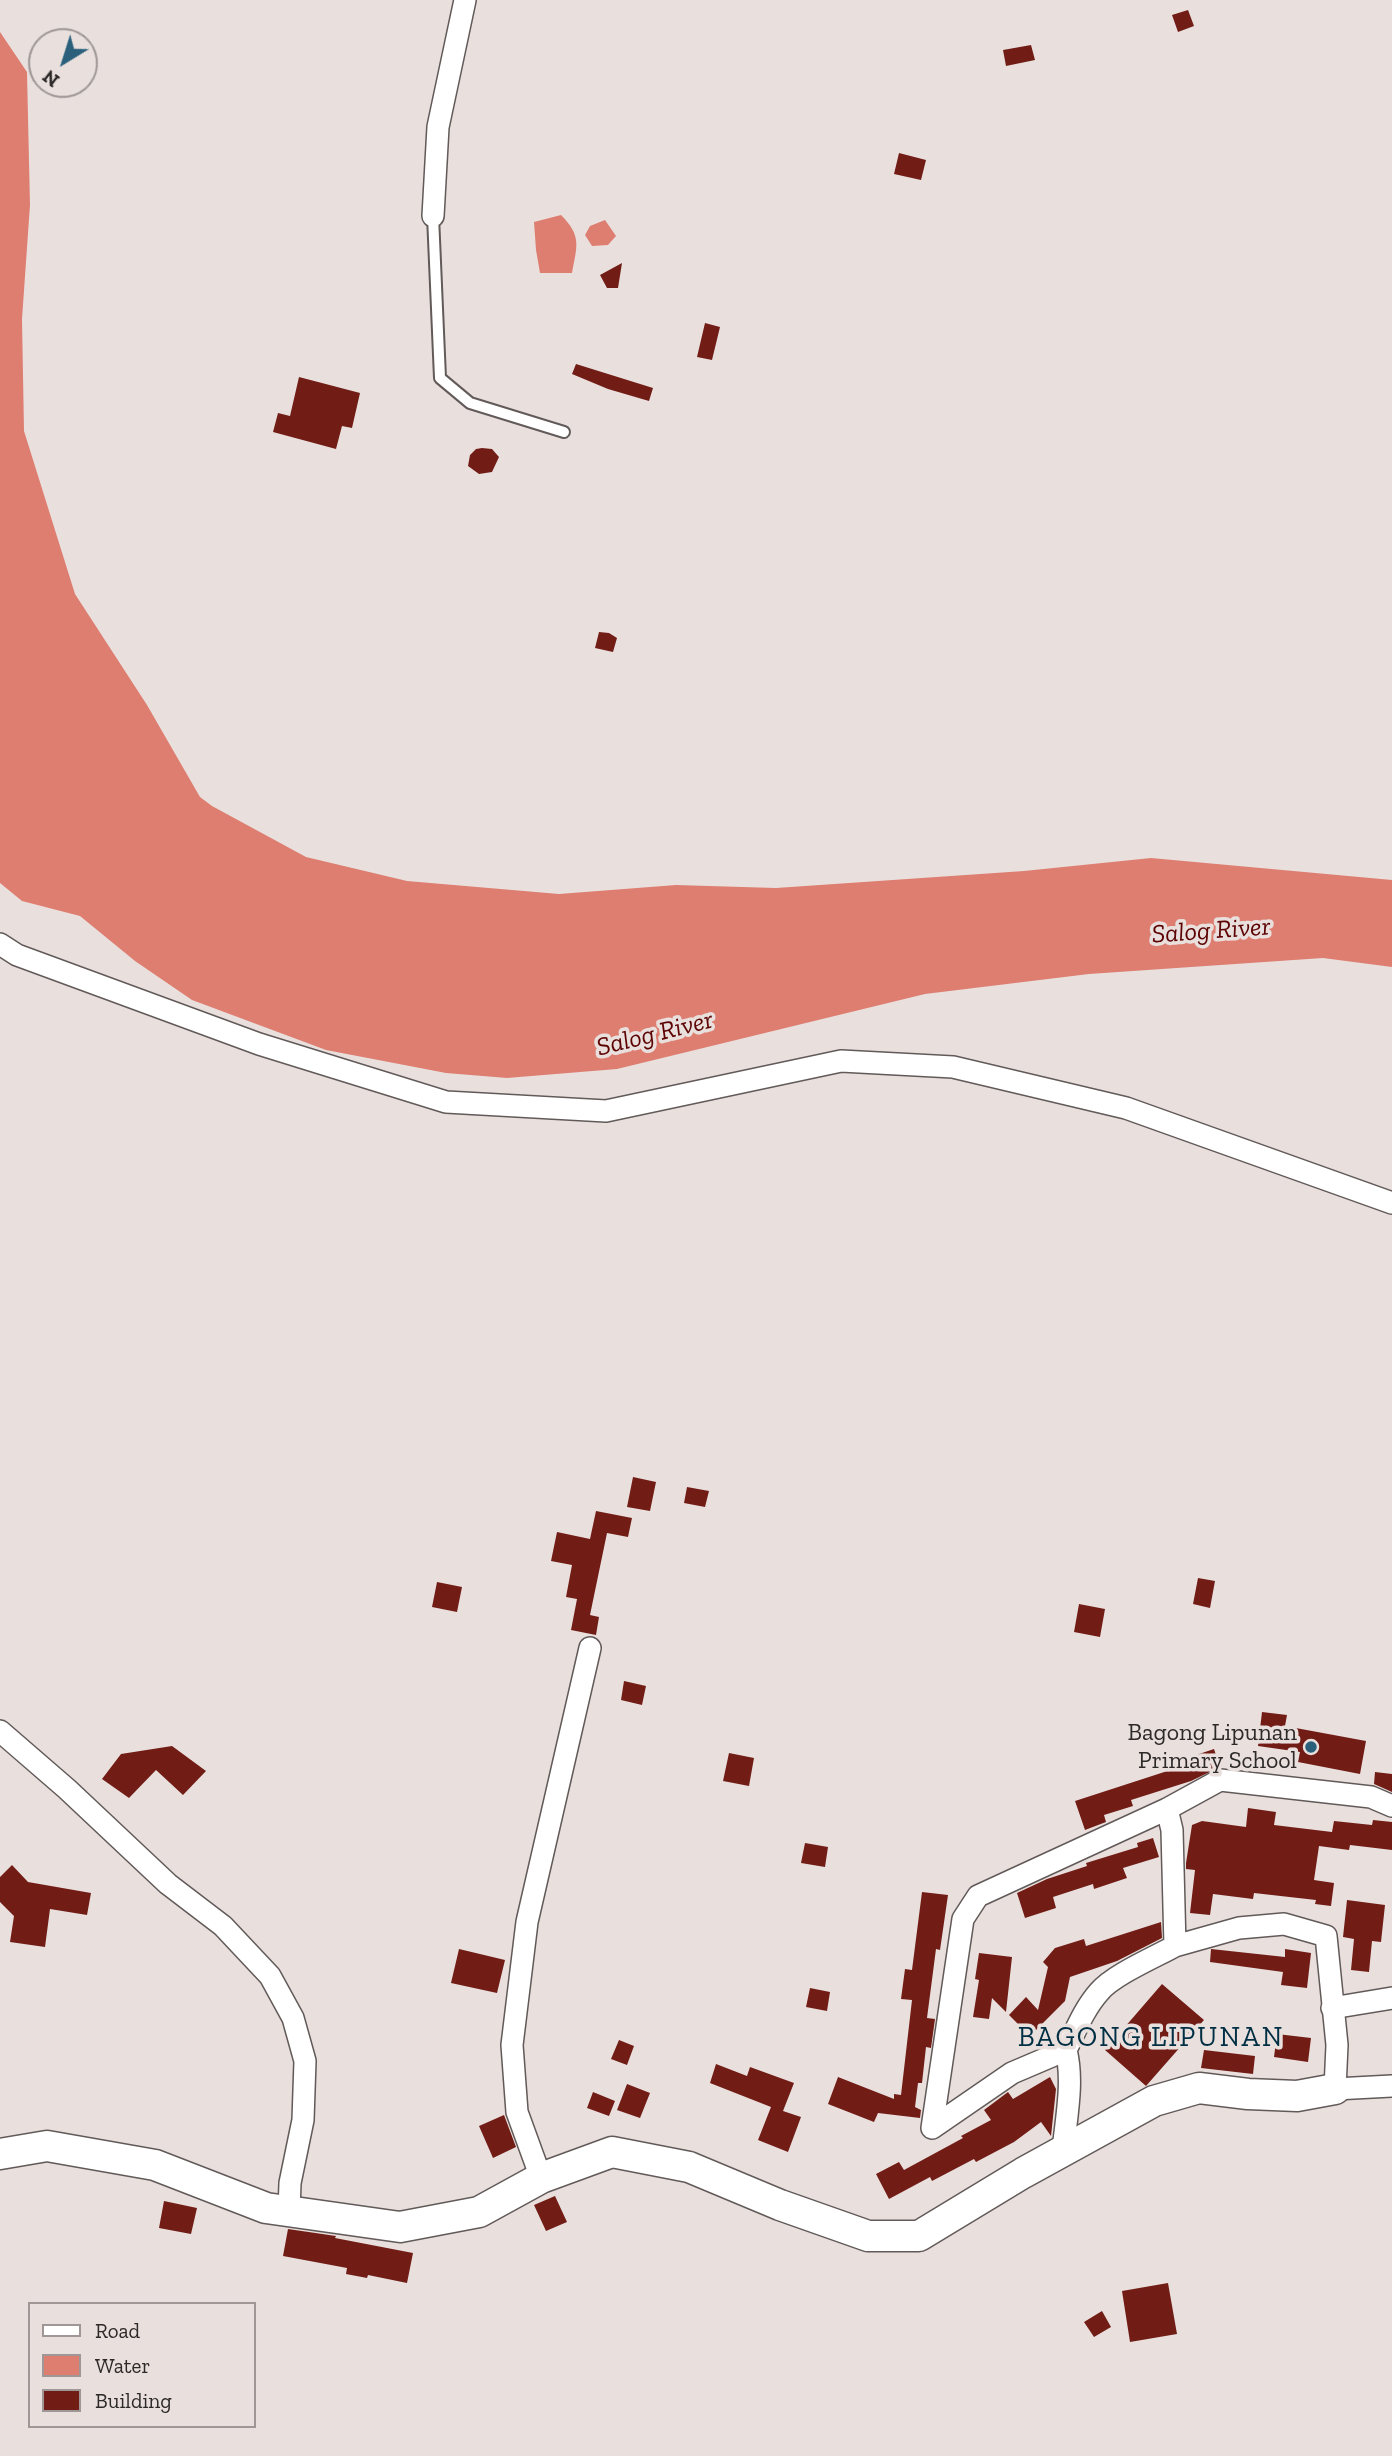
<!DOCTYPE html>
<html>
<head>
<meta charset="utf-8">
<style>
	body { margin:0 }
	#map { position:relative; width:1392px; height:2456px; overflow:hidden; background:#e9e0de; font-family:"Zilla Slab",serif }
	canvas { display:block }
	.legend { position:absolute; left:28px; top:2302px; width:228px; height:126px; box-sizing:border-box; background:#e9e0de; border:2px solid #9e9796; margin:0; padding:9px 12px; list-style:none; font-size:21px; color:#2d2929 }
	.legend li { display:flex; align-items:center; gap:14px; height:35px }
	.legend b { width:35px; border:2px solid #9e9796 }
	.north { position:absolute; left:28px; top:28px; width:70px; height:70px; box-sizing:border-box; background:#e9e0de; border:2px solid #9e9796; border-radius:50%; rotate:218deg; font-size:19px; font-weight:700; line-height:28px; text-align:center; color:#2d2929 }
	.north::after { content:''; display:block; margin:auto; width:24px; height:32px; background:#2b607c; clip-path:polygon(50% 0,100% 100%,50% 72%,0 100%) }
</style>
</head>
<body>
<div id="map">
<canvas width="1392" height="2456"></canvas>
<ul class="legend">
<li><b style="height:9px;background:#fff"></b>Road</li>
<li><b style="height:19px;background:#de7e71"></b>Water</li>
<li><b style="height:19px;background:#721c16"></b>Building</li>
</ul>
<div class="north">N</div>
</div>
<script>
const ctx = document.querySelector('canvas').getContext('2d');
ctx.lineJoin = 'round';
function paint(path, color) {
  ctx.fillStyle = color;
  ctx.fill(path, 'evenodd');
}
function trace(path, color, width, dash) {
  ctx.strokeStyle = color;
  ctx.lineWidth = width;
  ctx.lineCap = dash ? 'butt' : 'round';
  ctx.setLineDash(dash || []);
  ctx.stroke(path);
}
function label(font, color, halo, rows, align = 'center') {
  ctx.font = font + ' "Zilla Slab",serif';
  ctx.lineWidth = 7;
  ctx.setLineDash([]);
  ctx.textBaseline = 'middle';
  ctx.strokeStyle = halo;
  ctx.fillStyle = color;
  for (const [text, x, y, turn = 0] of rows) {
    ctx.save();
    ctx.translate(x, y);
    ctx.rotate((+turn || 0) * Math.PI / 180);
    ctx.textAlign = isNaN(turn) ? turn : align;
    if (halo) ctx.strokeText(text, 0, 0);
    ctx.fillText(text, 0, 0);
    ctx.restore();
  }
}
const water = new Path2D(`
	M0,32l27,40 3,133 -8,114 2,112 51,163 72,111 53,92 12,9 94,51 101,24 152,13 117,-9 100,3 248,-17 127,-13 241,22v87l-69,-9 -234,16 -164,20 -308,75 -110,9 -61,-5 -120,-23 -134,-50 -57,-39 -55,-45 -58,-15 -22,-18z
	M561,215c21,21 16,31 11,58h-32l-4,-23 -2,-28z
	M605,220l11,16 -8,9 -16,1 -7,-11 5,-9z`);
const building = new Path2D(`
	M1188,10l6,16 -16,6 -6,-17z
	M1031,45l4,15 -29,6 -3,-16z
	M899,153l27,7 -5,20 -27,-6z
	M622,263l-4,25h-11l-7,-13z
	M705,323l15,4 -8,33 -15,-3z
	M576,364l77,24 -4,13 -41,-12 -36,-15z
	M299,377l61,16 -8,35 -10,-2 -6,23 -63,-17 5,-19 12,3z
	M482,448l10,1 7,8 -7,15 -13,2 -11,-8 2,-11 6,-6z
	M599,632l10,1 8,5 -4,14 -18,-4z
	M633,1477l23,5 -6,29 -23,-4z
	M687,1487l22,4 -4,16 -21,-4z
	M596,1511l36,7 -4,19 -21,-4 -17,82 9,2 -3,18 -25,-5 6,-31 -11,-2 6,-32 -21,-4 6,-29 33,7z
	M1198,1578l17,3 -5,27 -17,-4z
	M437,1582l25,5 -5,25 -25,-5z
	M1079,1604l26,5 -5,28 -26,-5z
	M624,1681l22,5 -4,19 -21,-5z
	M1262,1712l25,3 -2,11 81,15 -6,33 -62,-12 2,-10 -42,-6z
	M172,1746l34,25 -23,24 -27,-25 -27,28 -27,-19 19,-25z
	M1214,1749l6,18 -29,14 -60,19 2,6 -29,9 2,7 -21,8 -10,-29 117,-38 -2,-6z
	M729,1753l25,5 -5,28 -26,-5z
	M1375,1772l17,2v18l-18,-8z
	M1248,1808l28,4 -2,13 58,7 2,-11 38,4 1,-5 19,2v28l-42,-5 -1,5 -30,-4 -5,34 20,3 -3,23 -16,-2 1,-4 -62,-7 -1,6 -40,-5 -3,21 -20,-2 5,-43 -9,-1v-6l6,-38 10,-4 44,6z
	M1153,1838l6,19 -36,11 4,10 -33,11 -1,-5 -40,13 3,11 -31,10 -8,-25 30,-14 40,-13 -1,-3 52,-16 -1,-4z
	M805,1843l23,4 -3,20 -24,-4z
	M12,1865l16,17 63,11 -4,22 -37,-6 -5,38 -35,-5 4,-26 -14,-14v-25z
	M922,1892l26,3 -8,55 -4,-1 -9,69 8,1 -4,29 -5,-1 -4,36h-4l-3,24 6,3 -1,8 -42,-5 -4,9 -46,-18 10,-27 56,22v-5l7,1 11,-95 -11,-1 4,-30 7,1z
	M1347,1900l38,5 -4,37 -9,-1 -3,31 -18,-2 3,-31 -11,-2z
	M1161,1922l1,16 -45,23 -47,16 -5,24 -35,35 -21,-21 17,-18 12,13 10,-43 -5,-5 12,-14 29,-9 2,7z
	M459,1949l46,11 -8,33 -46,-10z
	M1211,1949l74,8v-8l26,4 -4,35 -26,-3 2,-13 -73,-10z
	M979,1953l33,4 -6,55 -14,-14 -3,21 -16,-2 6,-37 -4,-1z
	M1162,1984l42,36 -58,66 -41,-36z
	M810,1988l20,4 -3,19 -21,-4z
	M1277,2034l34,4 -3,24 -34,-5z
	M619,2040l15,6 -7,19 -16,-6z
	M1204,2050l51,6 -2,18 -52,-6z
	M716,2064l31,12 3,-9 44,16 -11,28 18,6 -13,35 -30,-12 13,-33 -61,-24z
	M1050,2077l6,12 -5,47 -10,-14 -27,20 -38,20 -2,-3 -42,22 -2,-4 -41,22 -13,-25 23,-12 5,8 59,-32 -2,-2 30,-16 -7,-10 24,-18 5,7z
	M627,2084l23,9 -10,25 -23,-8z
	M593,2092l22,9 -6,15 -22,-8z
	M504,2115l12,32 -23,11 -14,-32z
	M555,2196l12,26 -21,9 -12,-26z
	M164,2201l33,7 -6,26 -32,-6z
	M288,2229l48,7 -1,2 78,15 -6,30 -39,-8 -1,3 -21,-4 1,-6 -64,-12z
	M1168,2283l9,51 -47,8 -8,-51z
	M1102,2311l9,16 -17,10 -10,-15z`);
const lane = new Path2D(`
	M433,216l7,162 30,25 94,29`);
const street = new Path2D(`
	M433,216l5,-89 27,-127
	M0,944l17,11 242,89 187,58 160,9 235,-50 112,6 173,41 266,95
	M0,1731l67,58 101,95 55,42 47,50 23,42 12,43 -2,59 -13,63 -1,28
	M1167,1809l53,-29 151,17 21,9
	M1332,2008l60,-10
	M1066,2050c10,-20 18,-41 33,-58 14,-17 56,-35 76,-46
	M1063,2151c3,-33 11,-69 3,-101l-54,23 -80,55 31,-209 15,-23 189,-87 5,21 3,116 64,-18 45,-4 42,12 11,109 -2,44 57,-3
	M541,2178l-24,-66 -5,-67 15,-123 63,-274`);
const secondary = new Path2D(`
	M0,2154l47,-8 108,19 111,43 134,19 79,-15 62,-34 71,-26 77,15 91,38 88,31h51l104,-63 131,-72 45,-13 49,6 49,2 38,-7`);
const markers = [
	[1311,1747,7,"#2b607c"]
];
const poiNames = [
	["Bagong Lipunan",1297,1733],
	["Primary School",1297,1761]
];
const waterNames = [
	["Salog River",1211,931,-4],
	["Salog River",655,1034,-14]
];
const quarterNames = [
	["BAGONG LIPUNAN",1151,2038]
];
paint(water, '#de7e71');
paint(building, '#721c16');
trace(lane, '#615a58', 14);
trace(street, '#615a58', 24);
trace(secondary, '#615a58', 33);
trace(lane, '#fff', 10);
trace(street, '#fff', 21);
trace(secondary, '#fff', 30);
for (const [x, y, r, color] of markers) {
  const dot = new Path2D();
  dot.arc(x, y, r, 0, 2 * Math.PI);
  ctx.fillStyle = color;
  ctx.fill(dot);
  trace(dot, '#e9e0de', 2.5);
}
label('24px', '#2d2929', '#e9e0de', poiNames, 'right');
label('italic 26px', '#5c0202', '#e9e0de', waterNames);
ctx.letterSpacing = '2px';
label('28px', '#002e43', '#e9e0de', quarterNames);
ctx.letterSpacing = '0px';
</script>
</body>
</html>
